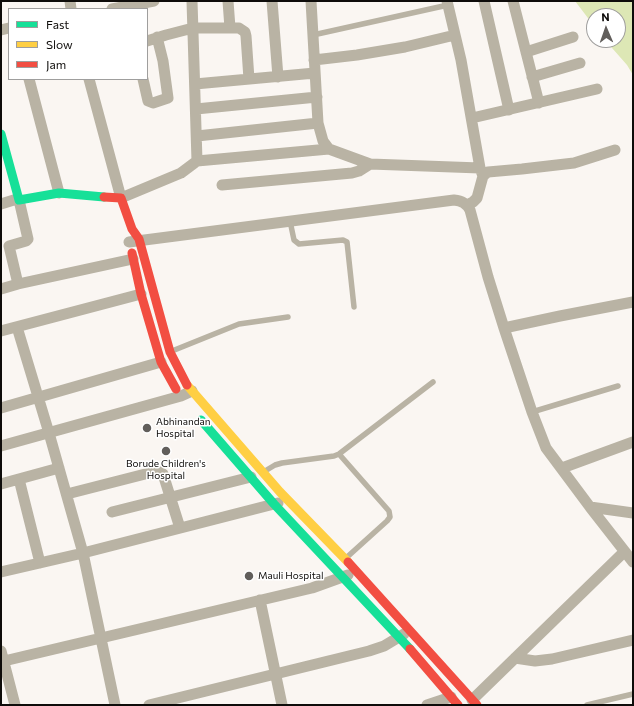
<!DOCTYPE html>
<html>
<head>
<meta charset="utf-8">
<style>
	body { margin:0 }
	#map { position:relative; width:634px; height:706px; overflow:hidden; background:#faf6f2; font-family:Commissioner,sans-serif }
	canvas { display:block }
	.frame { position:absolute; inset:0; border:2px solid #0e0c0a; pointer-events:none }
	.legend { position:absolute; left:8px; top:8px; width:140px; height:72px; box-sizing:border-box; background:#fff; border:1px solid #9f9e9d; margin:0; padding:5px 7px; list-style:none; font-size:12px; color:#0e0c0a }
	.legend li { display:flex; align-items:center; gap:8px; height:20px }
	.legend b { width:20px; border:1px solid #9f9e9d }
	.north { position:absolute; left:586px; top:8px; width:40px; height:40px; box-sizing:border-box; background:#fff; border:1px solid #9f9e9d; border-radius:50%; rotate:358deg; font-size:11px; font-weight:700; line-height:16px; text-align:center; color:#0e0c0a }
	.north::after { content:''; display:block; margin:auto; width:14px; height:18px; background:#615e5b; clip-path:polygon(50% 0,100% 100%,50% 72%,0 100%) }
</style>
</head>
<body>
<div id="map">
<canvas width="634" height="706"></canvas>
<div class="frame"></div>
<ul class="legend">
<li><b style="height:5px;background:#16e098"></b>Fast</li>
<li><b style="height:5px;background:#ffcf43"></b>Slow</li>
<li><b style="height:5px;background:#f24e42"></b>Jam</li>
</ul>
<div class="north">N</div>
</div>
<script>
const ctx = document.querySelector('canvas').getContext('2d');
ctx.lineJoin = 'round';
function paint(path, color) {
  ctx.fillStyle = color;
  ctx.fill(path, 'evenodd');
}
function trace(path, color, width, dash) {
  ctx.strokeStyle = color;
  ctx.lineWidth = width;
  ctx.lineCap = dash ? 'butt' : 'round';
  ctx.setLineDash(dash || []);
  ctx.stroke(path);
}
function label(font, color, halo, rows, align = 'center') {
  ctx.font = font + ' Commissioner,sans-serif';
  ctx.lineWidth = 3;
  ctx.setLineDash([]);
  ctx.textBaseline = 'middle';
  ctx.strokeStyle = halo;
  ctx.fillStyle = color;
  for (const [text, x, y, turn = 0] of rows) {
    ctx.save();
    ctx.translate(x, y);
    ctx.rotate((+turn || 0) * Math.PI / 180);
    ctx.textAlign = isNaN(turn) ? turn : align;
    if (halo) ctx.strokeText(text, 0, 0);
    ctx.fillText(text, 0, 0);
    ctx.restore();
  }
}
const water = new Path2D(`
	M575,1h58v74l-6,-10 -22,-25h13v-24h-24v10z`);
const lane = new Path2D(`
	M313,35l135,-30
	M290,221l4,19 5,4 44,-4 4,2 7,65
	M172,351l67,-27 49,-7
	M532,412l86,-26
	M339,454l50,57 1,6 -3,4 -41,37
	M265,471l10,-6 7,-2 52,-7 5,-2 94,-72
	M587,705l46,-11`);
const street = new Path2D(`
	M70,1l1,8
	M192,1l5,160
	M228,1l2,27
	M272,1l6,76
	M311,1l7,122 5,18 6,8 41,15 110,4
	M447,1l14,59 19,108 3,8
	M484,1l25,109
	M513,1l26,102
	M112,9l42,-8
	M1,30l8,-2
	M147,41l19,-6 27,-7h46l6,4 1,4 3,43
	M526,52l47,-15
	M314,60l43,-5 48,-8 50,-12
	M532,77l48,-14
	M29,79l30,114
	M89,79l32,119 60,-25 16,-12 132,-12
	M143,79l5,22 5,2 15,-5 -5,-37 -6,-24
	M195,84l120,-11
	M196,109l121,-12
	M472,118l125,-29
	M197,136l121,-13
	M222,185l130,-12 7,-2 11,-7
	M1,204l16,-5
	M467,205l6,-3 4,-4 6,-22 5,-4 34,-3 52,-6 41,-13
	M129,242l325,-42c8,1 12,3 16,10l18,67 16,51 28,84 14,36 44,59 43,55
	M18,284l-9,-38 17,-5 2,-2 -9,-39
	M1,289l17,-5 115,-25
	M17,327l32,106 34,120 32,152
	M504,328l56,-12 73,-14
	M1,331l140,-37
	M1,408l160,-46
	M1,446l180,-50 11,-5
	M562,468l71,-26
	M19,479l21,84
	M1,484l58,-16
	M67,494l90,-23 6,3 17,54
	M590,507l43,6
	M112,512l139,-35
	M1,572l82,-19 195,-50
	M260,600l22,105
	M1,651l14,54
	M515,658l20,3 17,-2 81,-19
	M4,661l308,-73 36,-13
	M472,700l152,-148
	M149,705l220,-54 15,-5 20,-12
	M427,705l24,-8`);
const fast = new Path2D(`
	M1,134l18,66 40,-7 45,4
	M201,420l73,84 136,145`);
const slow = new Path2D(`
	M187,385l93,107 68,70`);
const jam = new Path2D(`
	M104,197l17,1 11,31 7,10 31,113 17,33
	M132,253l9,41 20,68 15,27
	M348,562l129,143
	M410,649l48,56`);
const markers = [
	[147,428,5,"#615e5b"],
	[166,451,5,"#615e5b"],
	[249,576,5,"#615e5b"]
];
const poiNames = [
	["Abhinandan",156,422],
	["Hospital",156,434],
	["Borude Children's",166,464,"center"],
	["Hospital",166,476,"center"],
	["Mauli Hospital",258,576]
];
paint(water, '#dde7b5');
trace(lane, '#b9b3a4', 5.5);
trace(street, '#b9b3a4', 11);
trace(fast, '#16e098', 9);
trace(slow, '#ffcf43', 9);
trace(jam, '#f24e42', 9);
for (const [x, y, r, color] of markers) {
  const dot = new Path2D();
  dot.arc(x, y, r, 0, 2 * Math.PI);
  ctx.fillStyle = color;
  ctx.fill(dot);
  trace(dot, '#fff', 1.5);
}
label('10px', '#0e0c0a', '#fff', poiNames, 'left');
</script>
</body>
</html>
